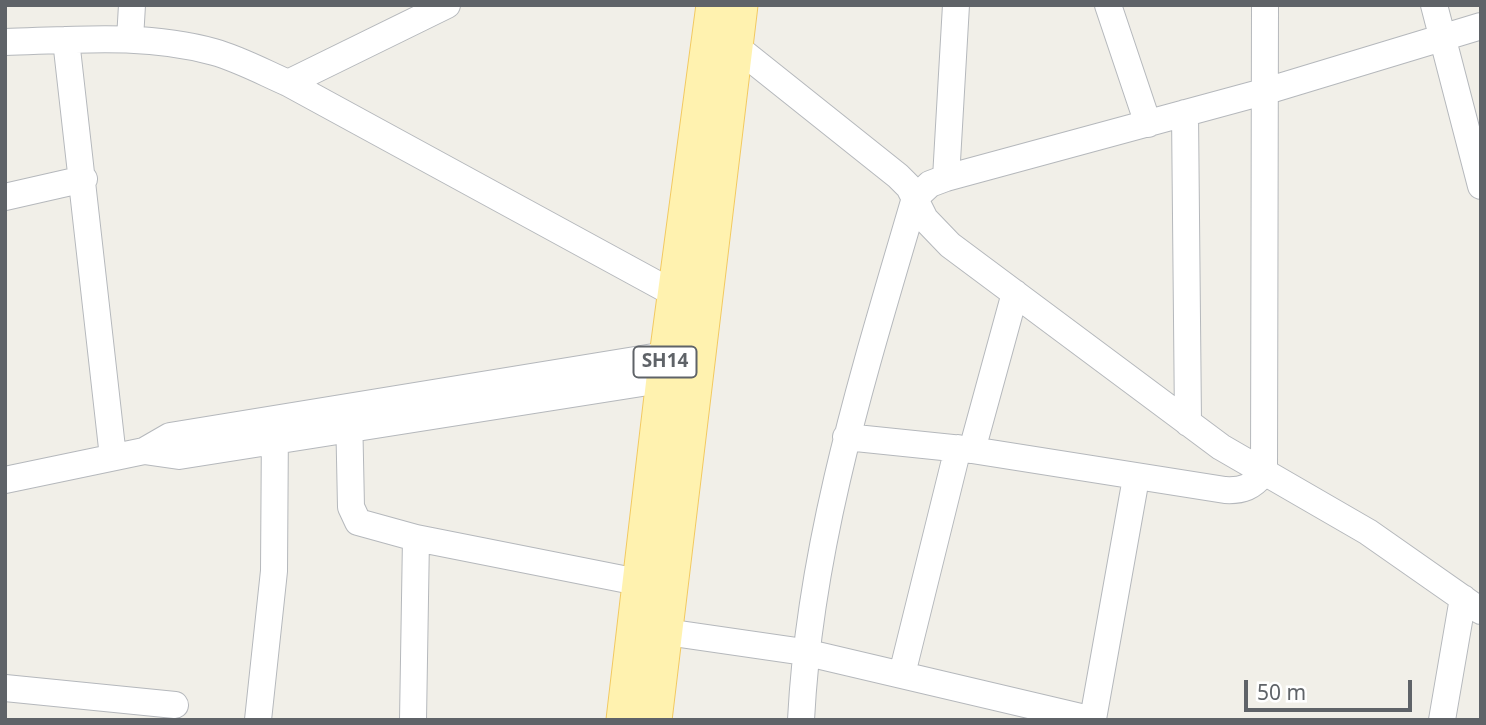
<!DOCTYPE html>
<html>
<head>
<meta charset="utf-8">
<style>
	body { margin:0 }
	#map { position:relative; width:1486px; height:725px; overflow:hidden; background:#f1efe8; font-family:"Noto Sans",sans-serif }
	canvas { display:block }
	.frame { position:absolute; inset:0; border:7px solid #5f6368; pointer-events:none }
	.scale { position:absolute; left:1244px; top:680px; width:168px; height:32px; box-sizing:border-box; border:4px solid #5f6368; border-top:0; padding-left:9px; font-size:21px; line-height:24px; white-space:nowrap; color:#5f6368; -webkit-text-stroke:5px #fff; paint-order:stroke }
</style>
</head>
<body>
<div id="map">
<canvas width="1486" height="725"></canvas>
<div class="frame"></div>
<div class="scale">50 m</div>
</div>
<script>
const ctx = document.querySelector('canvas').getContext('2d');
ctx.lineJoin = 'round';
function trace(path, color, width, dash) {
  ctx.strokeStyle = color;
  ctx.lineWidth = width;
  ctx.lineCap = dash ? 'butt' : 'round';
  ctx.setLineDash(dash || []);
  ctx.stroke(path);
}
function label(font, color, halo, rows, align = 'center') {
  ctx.font = font + ' "Noto Sans",sans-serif';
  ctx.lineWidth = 5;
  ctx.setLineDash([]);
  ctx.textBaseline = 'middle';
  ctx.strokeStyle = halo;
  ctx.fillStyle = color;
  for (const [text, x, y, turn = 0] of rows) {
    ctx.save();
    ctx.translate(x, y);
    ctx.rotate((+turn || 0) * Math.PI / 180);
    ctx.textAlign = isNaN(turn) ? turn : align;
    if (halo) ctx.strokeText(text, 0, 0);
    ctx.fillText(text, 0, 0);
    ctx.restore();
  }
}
const minor = new Path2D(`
	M1108,5l40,119
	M1434,5l47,181
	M130,39l2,-34
	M66,40l47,417
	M5,42c69,-2 141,-9 209,10 25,7 49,20 74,31l387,211
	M735,46l163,130 11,11 16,32 25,26 271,202 147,85 113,79
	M288,83l159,-78
	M1185,113l3,310
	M946,178l10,-173
	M5,197l79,-18
	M349,411l2,96 7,15 58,16 242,48
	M846,437l126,13 253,40c18,1 27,-3 39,-17l1,-468
	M972,450l43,-157
	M144,451l26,-15 514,-84
	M5,480l139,-29 35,5 501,-79
	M666,632l138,20 289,68
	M902,674l56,-226
	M5,688l170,17
	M1093,719l43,-241
	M258,720l16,-149 1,-148
	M413,720l3,-182
	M801,720c9,-179 64,-351 114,-522l15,-14 16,-6 317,-86 218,-66
	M1442,720l21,-122`);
const major = new Path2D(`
	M623,720l40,-341 50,-374
	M655,720l86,-715`);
const shields = [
	[665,362,63]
];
const shieldNames = [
	["SH14",665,362]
];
trace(minor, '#b5b8bc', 28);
trace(major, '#f2c960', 35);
trace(minor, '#fff', 26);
trace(major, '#fff2af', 33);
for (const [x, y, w] of shields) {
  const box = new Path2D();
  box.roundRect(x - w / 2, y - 15.5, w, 31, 5);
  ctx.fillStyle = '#fff';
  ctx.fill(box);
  trace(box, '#5f6368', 2);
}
label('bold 19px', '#5f6368', null, shieldNames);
</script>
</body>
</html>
